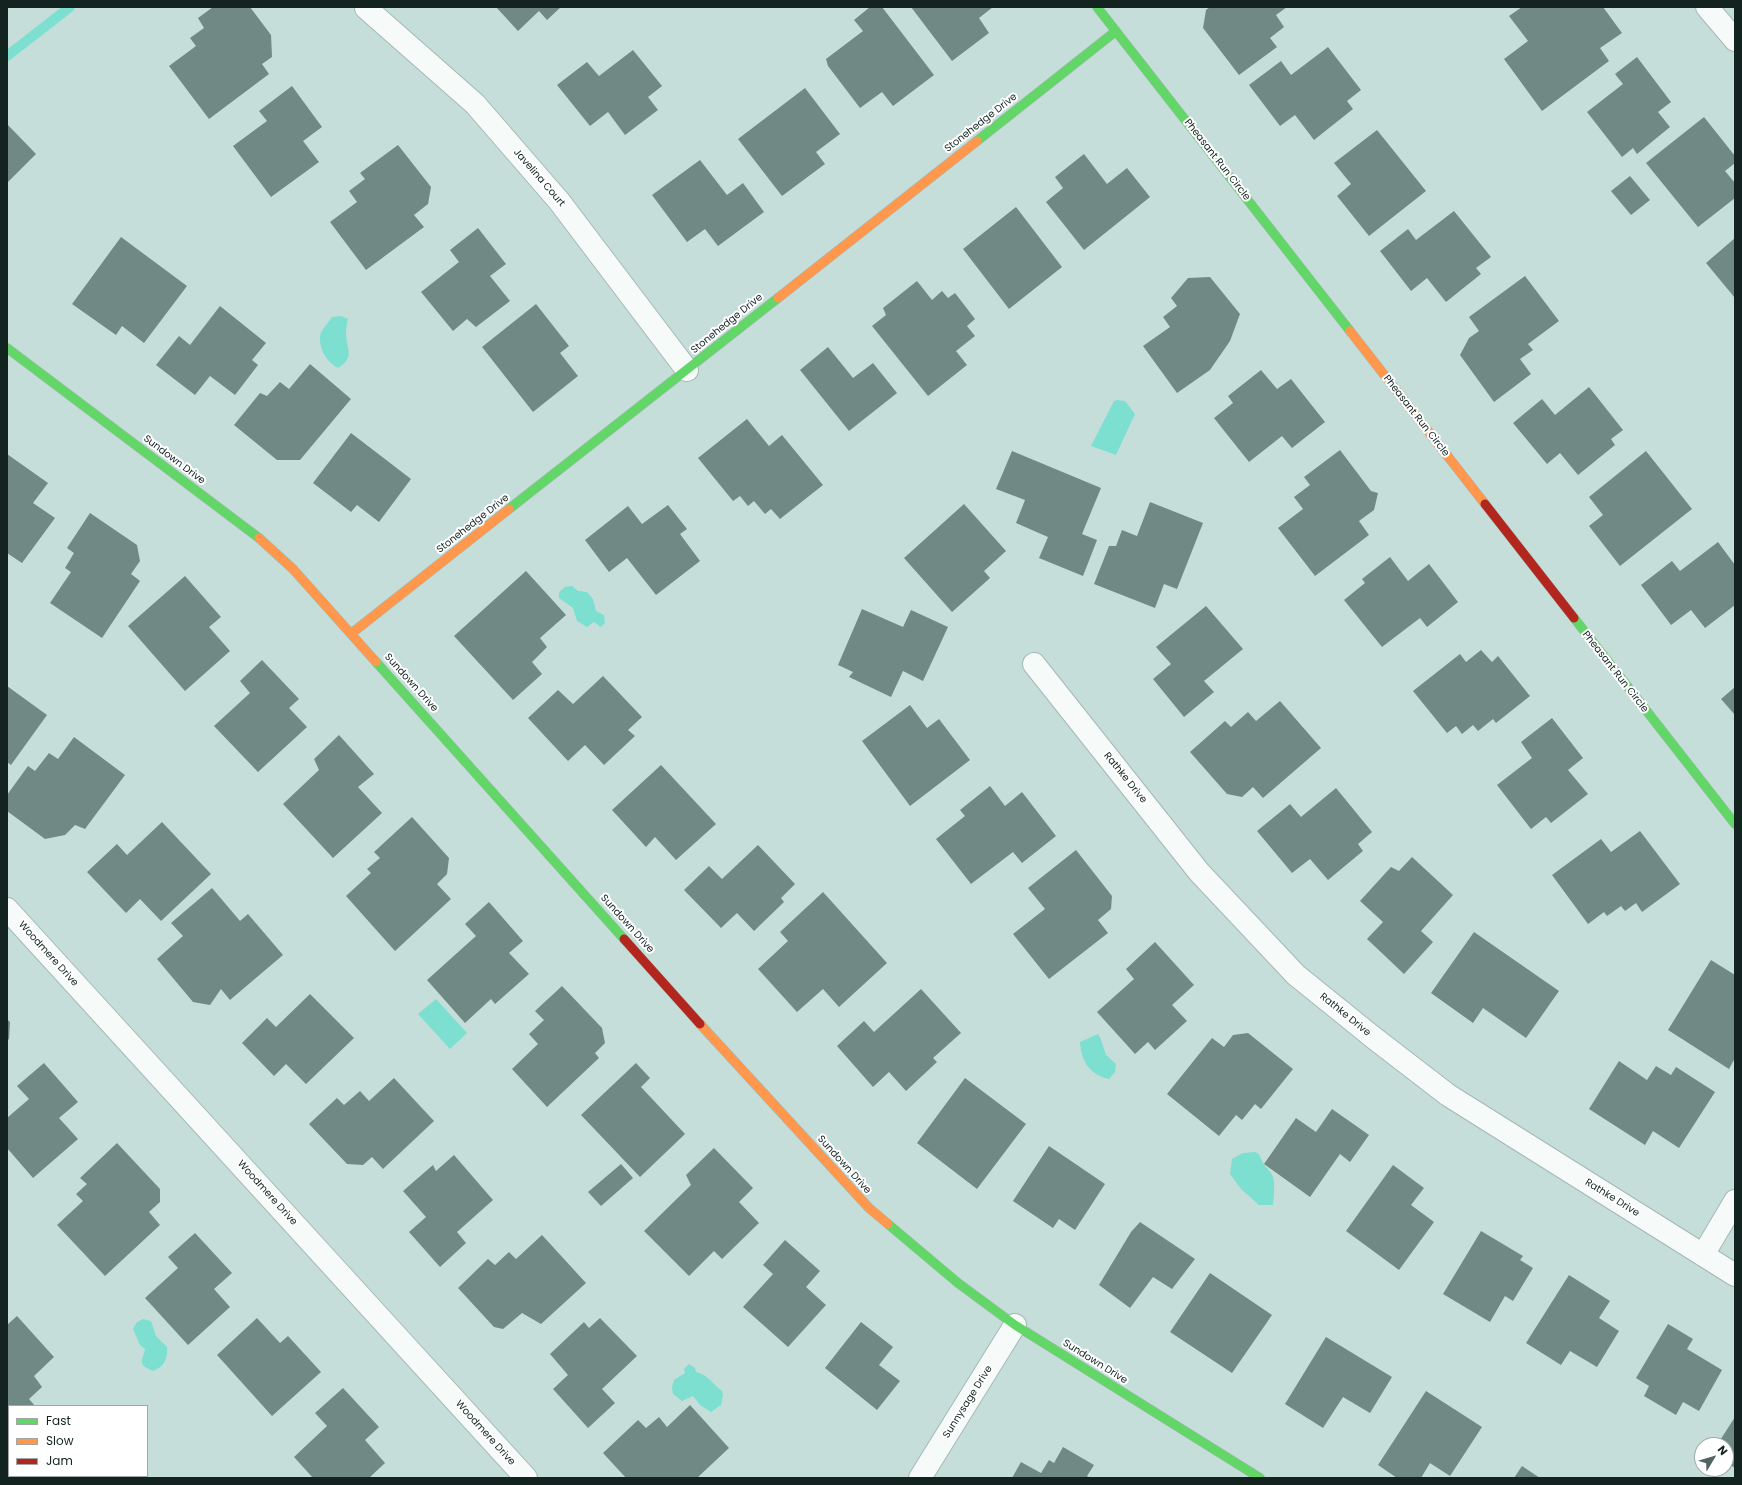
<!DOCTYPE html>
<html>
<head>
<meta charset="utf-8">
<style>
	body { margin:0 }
	#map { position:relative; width:1742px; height:1485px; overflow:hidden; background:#c6deda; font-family:Poppins,sans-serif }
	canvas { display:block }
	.frame { position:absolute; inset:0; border:8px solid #122320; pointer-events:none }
	.legend { position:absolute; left:8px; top:1405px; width:140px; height:72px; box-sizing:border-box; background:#fff; border:1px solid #a0a7a6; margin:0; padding:5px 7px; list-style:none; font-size:12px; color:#122320 }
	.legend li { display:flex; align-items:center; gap:8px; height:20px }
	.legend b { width:20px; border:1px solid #a0a7a6 }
	.north { position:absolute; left:1694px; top:1437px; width:40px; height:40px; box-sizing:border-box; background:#fff; border:1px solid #a0a7a6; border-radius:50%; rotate:52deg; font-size:11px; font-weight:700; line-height:16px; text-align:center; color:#122320 }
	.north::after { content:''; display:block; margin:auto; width:14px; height:18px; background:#516461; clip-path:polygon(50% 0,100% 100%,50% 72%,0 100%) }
</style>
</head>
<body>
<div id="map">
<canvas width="1742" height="1485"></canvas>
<div class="frame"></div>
<ul class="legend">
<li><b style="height:5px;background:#63d668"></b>Fast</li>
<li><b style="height:5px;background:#ff974d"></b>Slow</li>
<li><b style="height:5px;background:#b3261e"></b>Jam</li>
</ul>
<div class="north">N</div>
</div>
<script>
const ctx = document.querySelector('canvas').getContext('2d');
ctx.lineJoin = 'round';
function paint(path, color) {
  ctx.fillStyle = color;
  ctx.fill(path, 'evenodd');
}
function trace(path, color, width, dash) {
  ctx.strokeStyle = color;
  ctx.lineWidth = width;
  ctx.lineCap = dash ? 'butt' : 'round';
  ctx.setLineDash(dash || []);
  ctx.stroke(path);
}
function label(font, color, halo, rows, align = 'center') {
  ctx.font = font + ' Poppins,sans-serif';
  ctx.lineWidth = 4;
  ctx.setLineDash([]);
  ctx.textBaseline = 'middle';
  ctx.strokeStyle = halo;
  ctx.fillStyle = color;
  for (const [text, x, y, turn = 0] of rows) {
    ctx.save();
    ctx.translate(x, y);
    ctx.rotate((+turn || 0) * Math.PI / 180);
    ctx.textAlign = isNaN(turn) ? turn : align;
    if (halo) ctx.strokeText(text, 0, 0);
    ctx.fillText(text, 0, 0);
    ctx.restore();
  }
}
const water = new Path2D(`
	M341,316l7,3c-1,4 -2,9 -2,13 0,16 10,25 -8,36 -11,-6 -19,-18 -18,-32 1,-6 9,-14 12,-19z
	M1117,400l8,1 10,13 -19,41 -25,-9 23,-45z
	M572,586l6,5 9,1 6,7 3,12 8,4 1,8 -4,4 -7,-5 -7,5 -10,-6 -4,-13 -14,-10v-6l6,-5z
	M436,999l31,34 -17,16 -32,-35z
	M1098,1034l2,3 6,18 10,9 -1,8 -6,7c-19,-4 -28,-18 -29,-37z
	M1255,1152l4,2c3,9 6,12 12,19 5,6 3,24 2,32h-14l-18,-16 -11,-15 2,-15 11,-6z
	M143,1319l8,2 5,15 11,11c1,12 -3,20 -14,24 -16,-7 -11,-9 -8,-22l-5,-4 -7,-16 4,-7z
	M689,1364l6,4 1,4c13,3 16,12 26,19l1,4 -2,10 -10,7 -11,-7 -7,-9 -11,5 -9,-7 -1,-7 2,-7 11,-7 -1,-4z`);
const stream = new Path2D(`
	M7,56l63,-49`);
const building = new Path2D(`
	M213,7h37l21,28 1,22 -10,7 7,10 -60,45 -40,-53 27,-20 -6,-8 14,-10 -6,-10z
	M496,7h65l-14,13 -8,-9 -21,20z
	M870,7h12l52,68 -41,31 -11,-14 -22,16 -32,-42 -2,-7 37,-28 -9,-11z
	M911,7h82l-14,11 10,15 -37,28z
	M1210,7h77l-11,8 8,12 -14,11 7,9 -38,28 -36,-47 3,-18z
	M1522,7h81l19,26 -22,15 9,13 -67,50 -38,-52 24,-18 -19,-25z
	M1328,47l33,43 -14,11 6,8 -39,31 -19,-25 -15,11 -31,-41 32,-24 10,14z
	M633,50l29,36 -14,11 10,13 -33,25 -17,-23 -18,14 -33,-41 30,-23 12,14z
	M1637,57l34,45 -13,10 12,15 -33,27 -4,-6 -11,9 -35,-45 36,-28 -8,-10z
	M292,86l30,41 -19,14 16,21 -48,35 -38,-51 34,-25 -8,-10z
	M805,88l35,46 -24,18 9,12 -43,32 -44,-57z
	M1704,117l31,39v7l-10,8 10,12v15l-37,29 -52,-64z
	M7,124l29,30 -29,29z
	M1377,130l49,61 -57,45 -32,-40 14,-12 -17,-21z
	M398,145l33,42 -3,17 -14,11 10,12 -58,43 -36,-48 27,-20 -8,-11 16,-12 -5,-6z
	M1084,154l23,30 20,-16 23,29 -66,53 -38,-48 17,-14 -8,-11z
	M700,160l27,35 16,-12 21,29 -46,34 -13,-17 -18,13 -35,-47z
	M1630,176l20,24 -19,15 -20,-24z
	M1016,207l46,60 -53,42 -46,-60z
	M1454,211l37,46 -15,11 5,6 -35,28 -19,-24 -16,13 -31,-40 28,-22 8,11z
	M478,228l28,36 -16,12 20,25 -34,26 -9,-8 -14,12 -32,-39 38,-30 -9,-12z
	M121,237l66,49 -43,57 -22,-17 -6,9 -44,-31z
	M1735,238v60l-29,-35z
	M1525,276l34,45 -31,23 5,6 -13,9 11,15 -37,28 -34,-47 9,-17 10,-7 -10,-14z
	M1210,277l30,37 -10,27 -20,29 -33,23 -34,-47 27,-19 -7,-10 14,-11 -6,-8 17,-20z
	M917,281l15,19 10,-9 6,7 7,-5 20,26 -8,7 8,10 -19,15 11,14 -39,31 -56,-70 14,-11 -3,-7z
	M536,304l33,42 -9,7 18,23 -45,36 -51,-65z
	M220,306l46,37 -14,17 6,5 -23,30 -25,-19 -15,19 -39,-30 23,-29 11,9z
	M828,347l25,31 20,-15 24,30 -48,38 -49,-61z
	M310,364l41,35 -51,61h-23l-43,-35 26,-32 7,3 13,-14 9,7z
	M1261,370l16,19 14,-10 34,43 -33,26 -10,-12 -33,26 -35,-44 19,-15 -5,-7z
	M1589,387l34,43 -12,9 4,6 -37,30 -18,-22 -13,11 -34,-41 29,-24 13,16z
	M747,419l22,27 13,-11 41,50 -43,34 -9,-10 -6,5 -11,-13 -6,5 -8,-10 -7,5 -35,-43z
	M351,433l60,46 -32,43 -22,-17 -6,7 -38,-29z
	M1340,450l31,41 7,2 -4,17 -15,11 10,14 -54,41 -37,-48 25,-19 -9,-12 16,-12 -6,-8z
	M1012,451l89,37 -19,46 15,6 -14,36 -44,-18 9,-21 -32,-14 9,-23 -29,-11z
	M1646,451l46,58 -72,57 -31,-40 14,-11 -14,-18z
	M7,454l41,29 -15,20 22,15 -33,45 -15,-10z
	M1150,502l53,21 -26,66 -13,-5 -9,24 -61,-24 15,-38h7l6,-16 15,6z
	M964,504l42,47 -22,20 6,7 -38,34 -48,-54z
	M668,505l19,24 -7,5 20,27 -44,34 -29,-37 -18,14 -24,-32 43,-34 14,18z
	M90,513l47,32 3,16 -9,13 9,7 -38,57 -52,-35 21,-31 -6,-4 9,-15 -7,-5z
	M1718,542l17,23v40l-30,23 -14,-18 -20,15 -30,-40 31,-24 8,10z
	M1390,557l18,24 21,-17 29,38 -31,25 -7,-9 -38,29 -38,-47 21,-17 -3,-4z
	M526,571l40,44 -26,23 7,9 -15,15 10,12 -29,26 -59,-64z
	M185,576l36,41 -12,10 21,24 -45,40 -57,-65z
	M1206,606l37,43 -39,32 10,11 -30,25 -31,-38 18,-15 -15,-17z
	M862,609l41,18 8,-17 37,17 -25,54 -20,-10 -12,26 -42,-20 4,-5 -15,-7z
	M1481,650l11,12 6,-6 32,40 -34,27 -3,-4 -15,12 -5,-6 -11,9 -6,-8 -9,7 -34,-42 47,-37 6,8z
	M262,660l37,39 -10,9 18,19 -49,45 -44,-46 36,-33 -10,-12z
	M603,676l39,41 -14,13 7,6 -31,29 -19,-20 -17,16 -40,-43 30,-28 15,14z
	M7,686l40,29 -36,50 -4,-3z
	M1735,687v28l-14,-16z
	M1280,701l41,47 -58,50 -10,-11 -11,10 -15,-3 -37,-42 35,-31 6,6 17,-15 8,9z
	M910,705l17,23 12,-9 31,41 -60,46 -48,-65z
	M1552,718l31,40 -15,12 20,24 -37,29 -5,-6 -15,12 -34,-44 35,-27 -11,-16z
	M339,735l35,39 -16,13 24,26 -49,45 -50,-54 36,-34 -5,-11z
	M74,737l51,38 -40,54 -10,-4 -10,10 -20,4 -38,-28v-16l21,-29 7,5 14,-18 9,6z
	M661,765l55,59 -40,36 -21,-23 -9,10 -34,-37z
	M990,786l15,20 17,-14 34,44 -34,27 -9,-11 -42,32 -35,-45 29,-23 -5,-6z
	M1336,788l36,44 -14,12 5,7 -35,29 -18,-21 -18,14 -35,-42 33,-27 11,13z
	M412,817l37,41 -2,16 -10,10 14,15 -56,52 -49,-55 25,-23 -4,-4 13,-11 -6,-6z
	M162,822l49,52 -50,47 -21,-22 -14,14 -39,-41 30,-28 10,11z
	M1640,831l40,53 -38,28 -6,-9 -11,8 -4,-5 -14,10 -3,-4 -16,12 -36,-49 49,-36 10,13z
	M758,845l37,39 -14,14 3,4 -30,29 -17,-18 -16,15 -37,-38 25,-24 13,13z
	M1076,850l36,46 -1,13 -13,11 10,13 -59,46 -36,-45 32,-25 -17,-21z
	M1412,857l41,38 -32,36 12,11 -29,32 -37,-35 16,-17 -23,-21 31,-34 8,4z
	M212,888l28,33 8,-7 35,41 -53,45 -9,-11 -11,16 -17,-3 -36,-43 26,-23 -12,-13z
	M823,892l64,71 -48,44 -16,-18 -26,23 -39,-43 30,-28 -8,-9z
	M489,902l34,39 -14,12 20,21 -34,30 -4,-5 -26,24 -38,-43 49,-44 -11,-12z
	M1474,932l85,59 -33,47 -43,-30 -10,15 -42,-30z
	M1155,942l39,43 -22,20 15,16 -32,29 -7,-8 -13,12 -38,-42 37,-33 -8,-10z
	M1711,960l24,15v83l-6,11 -61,-39z
	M562,986l40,42 3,15 -10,10 4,5 -52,49 -35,-38 26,-25 -9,-10 15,-14 -9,-9z
	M921,989l40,44 -28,25 4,4 -31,29 -17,-19 -16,15 -36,-41 27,-25 10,11z
	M310,994l44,44 -48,46 -20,-20 -12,12 -32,-33 25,-25 9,9z
	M7,1019l3,3 -1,17 -2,2z
	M1248,1033l45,36 -32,40 -6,-5 -13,16 -6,-5 -17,21 -52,-42 45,-56 12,9 9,-12z
	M1619,1061l28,19 9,-14 15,9 5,-8 39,25 -36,56 -26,-17 -8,14 -56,-36z
	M44,1063l34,39 -19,16 19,21 -45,39 -26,-30v-30l22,-19 -12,-13z
	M636,1063l14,15 -9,9 44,47 -45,43 -59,-62z
	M394,1078l40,43 -51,48 -11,-12 -9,8 -16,-1 -38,-40 28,-26 7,7 16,-14 9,10z
	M965,1078l61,46 -49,65 -60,-46z
	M1332,1109l37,26 -19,27 -10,-8 -30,43 -46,-33 32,-46 20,14z
	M117,1143l43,46v13l-11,10 11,13 -55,51 -48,-51 26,-24 -7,-7 11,-10 -7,-6z
	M1049,1146l56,38 -30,46 -16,-11 -6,9 -40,-27z
	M714,1148l39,40 -14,14 20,21 -37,36 -8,-8 -25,25 -45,-45 47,-46 -5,-10z
	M454,1155l39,45 -36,32 9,11 -26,24 -31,-35 17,-15 -23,-26 30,-26 3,6z
	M621,1164l12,14 -32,28 -13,-14z
	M1393,1165l31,23 -13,17 23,17 -35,48 -53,-39z
	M1140,1222l55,37 -23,30 -19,-12 -23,31 -31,-23 32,-53z
	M1481,1231l42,25 -3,4 13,8 -20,33 -8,-5 -15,26 -47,-28z
	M195,1233l37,40 -18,16 16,18 -42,38 -43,-47 33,-30 -10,-11z
	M542,1235l44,48 -45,41 -19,-11 -19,16 -9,-2 -36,-39 30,-29 7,6 14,-13 7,7z
	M785,1240l35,31 -14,16 20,18 -38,42 -45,-40 30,-33 -10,-9z
	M1210,1273l62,42 -40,58 -62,-41z
	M1569,1275l41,26 -11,17 20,13 -22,36 -27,-16 -9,14 -35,-22z
	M17,1316l37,41 -20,19 8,11 -13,12 6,7h-26v31l-2,2v-114z
	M257,1318l23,25 8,-7 33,36 -49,44 -55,-61z
	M600,1318l37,38 -35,33 13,14 -27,25 -35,-39 15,-14 -18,-21 34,-32 5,6z
	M861,1322l32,25 -14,18 21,16 -23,29 -52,-42z
	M1668,1324l25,15 -6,10 35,21 -23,41 -16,-9 -7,13 -32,-19 5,-10 -13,-8z
	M1326,1337l66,40 -22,36 -27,-16 -20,31 -38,-24z
	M343,1388l36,39 -14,13 20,23 -16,15h-56l-19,-21 33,-31 -12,-13z
	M1426,1391l56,36 -32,49 -20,-13 -9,15h-24l-19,-13z
	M690,1405l39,43 -32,30h-71l-23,-25 35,-33 8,8 13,-11 8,10z
	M1735,1417v51l-9,-6v-17h-9z
	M1063,1447l31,18 -7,11 3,2h-78l9,-16 20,11 8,-13 5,3z
	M1522,1466l18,12h-26z
	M45,1476h90l-2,2h-86z`);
const street = new Path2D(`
	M1707,7l28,33
	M366,8l109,96 84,97 128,169
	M1034,664l165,208 97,103 78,63 74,57 287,180
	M7,909l519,569
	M1703,1255l32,-54
	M920,1478l95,-153`);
const fast = new Path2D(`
	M1097,7l253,324
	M977,141l139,-110
	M7,348l252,190
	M509,509l269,-211
	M1574,618l161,206
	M376,662l248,277
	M888,1224l70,59 57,42 245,153`);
const slow = new Path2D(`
	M778,298l199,-157
	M1350,331l135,173
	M259,538l34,31 83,93
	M352,633l157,-124
	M700,1024l169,184 19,16`);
const jam = new Path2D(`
	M1485,504l89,114
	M624,939l76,85`);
const streetNames = [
	["Stonehedge Drive",981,123,-38],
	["Pheasant Run Circle",1217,160,52],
	["Javelina Court",539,178,49],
	["Stonehedge Drive",727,324,-39],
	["Pheasant Run Circle",1416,416,52],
	["Sundown Drive",174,460,37],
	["Stonehedge Drive",473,524,-38],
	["Pheasant Run Circle",1615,672,52],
	["Sundown Drive",411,683,48],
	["Rathke Drive",1125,778,51],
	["Sundown Drive",627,924,48],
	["Woodmere Drive",48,954,48],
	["Rathke Drive",1345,1015,39],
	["Sundown Drive",844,1165,48],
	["Woodmere Drive",267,1193,48],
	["Rathke Drive",1612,1198,32],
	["Sundown Drive",1095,1362,32],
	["Sunnysage Drive",968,1402,-58],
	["Woodmere Drive",485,1433,48]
];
paint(water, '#7cdfd0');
trace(stream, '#7cdfd0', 10);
paint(building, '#708985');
trace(street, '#a5b8b5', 24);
trace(fast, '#a5b8b5', 10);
trace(slow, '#a5b8b5', 10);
trace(jam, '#a5b8b5', 10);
trace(street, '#f6faf9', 22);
trace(fast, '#63d668', 9);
trace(slow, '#ff974d', 9);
trace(jam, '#b3261e', 9);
label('10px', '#122320', '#fff', streetNames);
</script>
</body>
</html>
